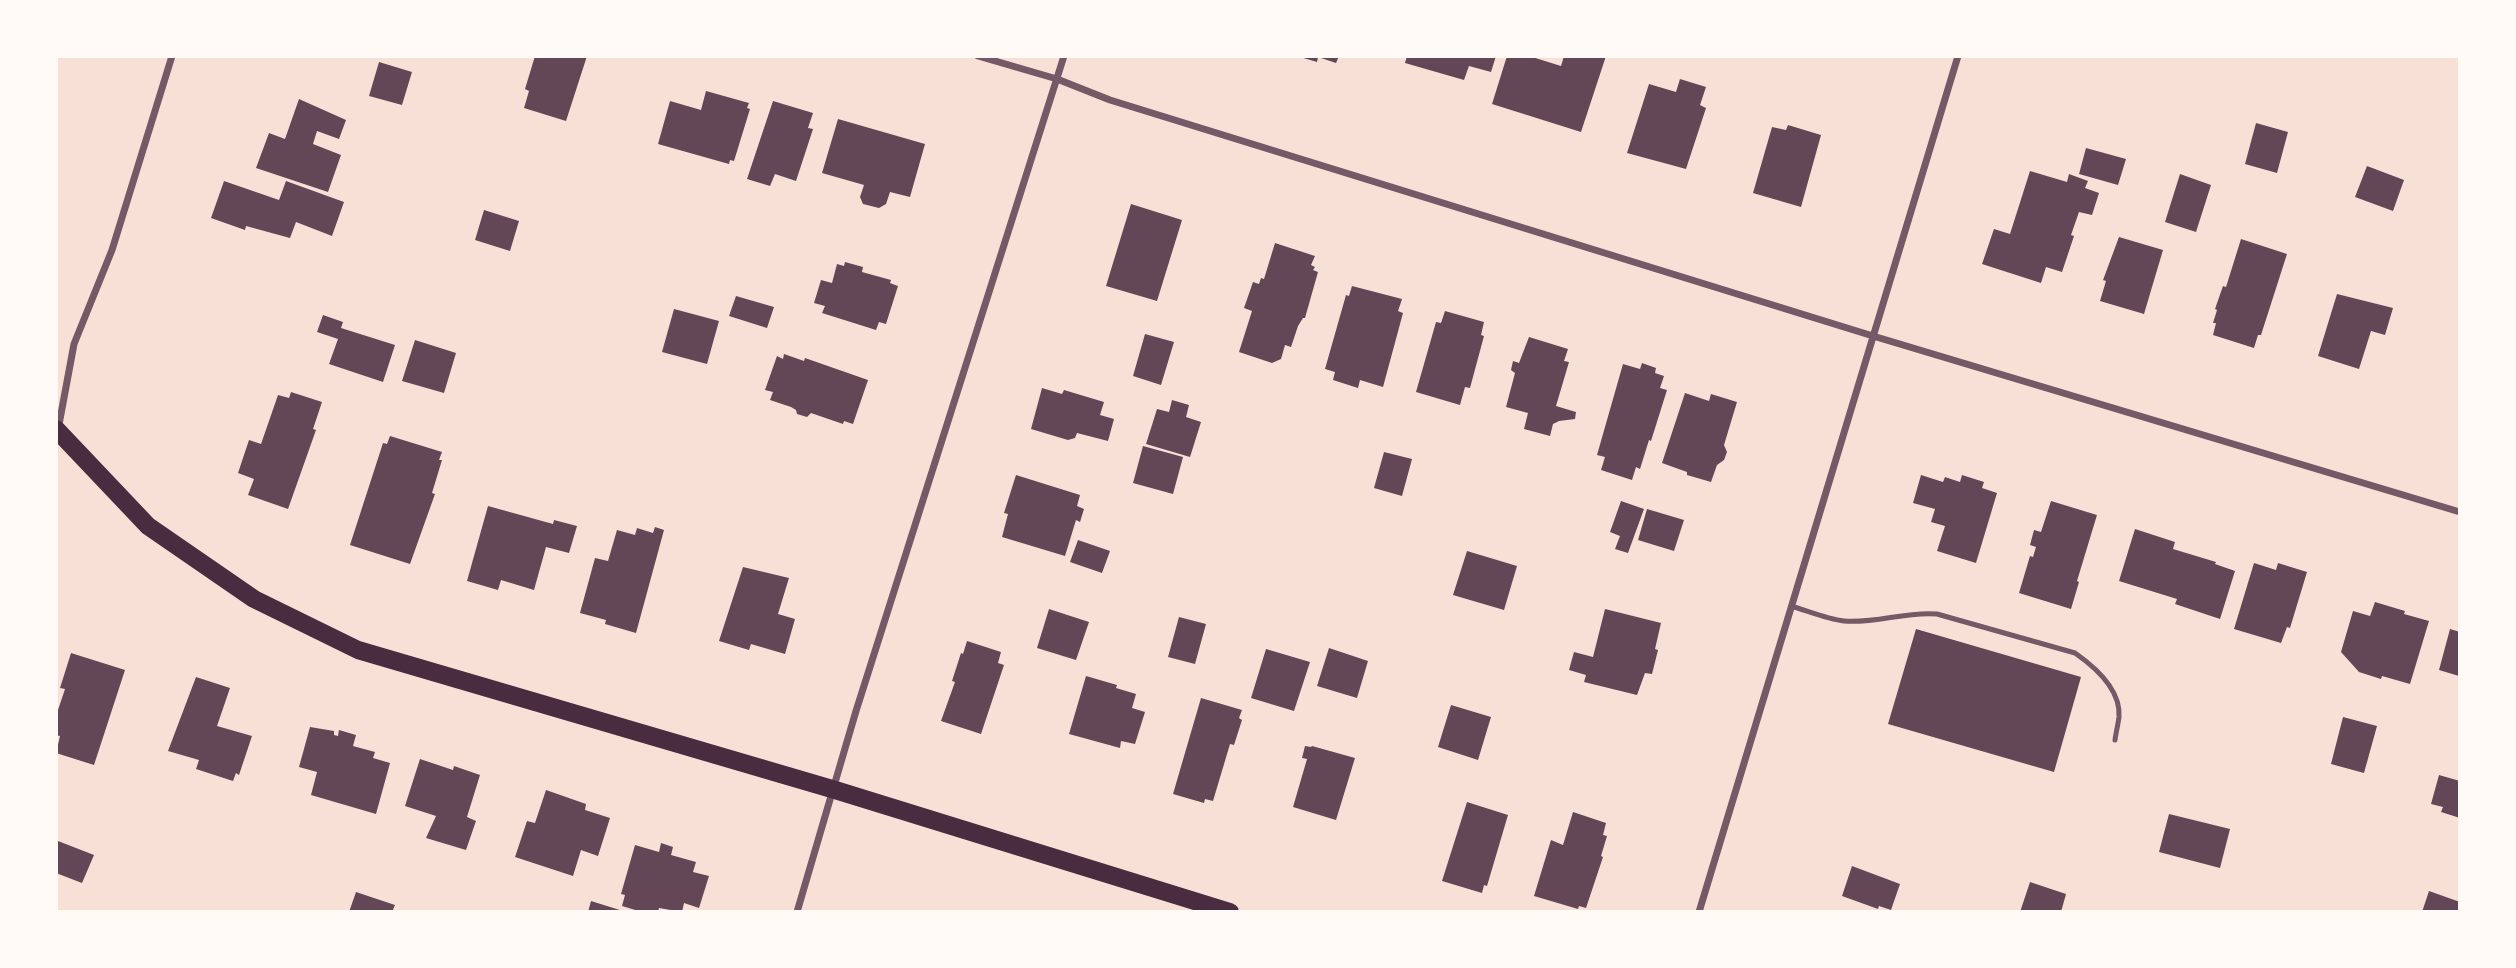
<!DOCTYPE html>
<html>
<head>
<meta charset="utf-8">
<style>
	body { margin:0 }
	#map { position:relative; width:2516px; height:968px; overflow:hidden; background:#f7e1d7; font-family:"Noto Sans",sans-serif }
	canvas { display:block }
	.frame { position:absolute; inset:0; border:58px solid #fffaf5; pointer-events:none }
</style>
</head>
<body>
<div id="map">
<canvas width="2516" height="968"></canvas>
<div class="frame"></div>
</div>
<script>
const ctx = document.querySelector('canvas').getContext('2d');
ctx.lineJoin = 'round';
function paint(path, color) {
  ctx.fillStyle = color;
  ctx.fill(path, 'evenodd');
}
function trace(path, color, width, dash) {
  ctx.strokeStyle = color;
  ctx.lineWidth = width;
  ctx.lineCap = dash ? 'butt' : 'round';
  ctx.setLineDash(dash || []);
  ctx.stroke(path);
}
const building = new Path2D(`
	M535,56h52l-21,65 -42,-13 5,-17 -4,-2z
	M1316,56h23l-3,7 -18,-6 -1,5 -17,-5z
	M1407,56h89l-5,16 -22,-6 -5,14 -59,-17z
	M1507,56h22l32,10 3,-10h42l-25,76 -89,-28z
	M379,62l33,10 -10,33 -33,-9z
	M1680,79l26,8 -6,18 6,3 -20,61 -59,-16 22,-69 27,8z
	M706,91l43,12 -2,5 3,1 -16,52 -4,-1 -1,4 -71,-20 12,-43 31,9z
	M299,99l47,21 -7,19 -22,-8 -4,13 28,11 -13,37 -72,-24 13,-35 16,6z
	M773,101l40,12 -5,15 5,1 -17,52 -21,-7 -5,12 -23,-7z
	M838,119l87,25 -15,53 -20,-5 -4,12 -7,4 -16,-4 -3,-7 4,-12 -42,-12z
	M2256,123l32,9 -11,41 -32,-9z
	M1788,125l33,10 -20,72 -48,-14 19,-66 14,3z
	M2086,148l40,11 -8,26 -39,-11z
	M2367,166l37,14 -11,31 -38,-14z
	M2030,171l37,11 2,-8 19,7 -3,7 14,5 -7,22 -13,-3 -8,23 3,1 -12,36 -16,-5 -5,16 -59,-19 12,-35 16,5z
	M2180,174l31,11 -15,47 -31,-10z
	M224,181l55,19 7,-19 58,21 -12,34 -36,-14 -6,16 -44,-12 -1,4 -34,-12z
	M1131,204l51,16 -25,81 -51,-15z
	M484,210l35,11 -9,30 -35,-11z
	M2119,237l44,13 -19,64 -44,-13 6,-20 -3,-1z
	M2241,239l46,15 -26,81h-3l-4,13 -41,-13 3,-12h-3l4,-13 -2,-1 8,-23 3,1z
	M1275,243l40,13 -4,9 4,2 -2,3 5,2 -13,46h-2l-5,8 -7,21 -6,-2 -4,14 -9,4 -33,-11 13,-41 -8,-3 9,-26 6,2 2,-6 3,1z
	M845,262l18,5 -1,5 29,8 -1,3 8,3 -12,38 -7,-2 -3,8 -54,-17 3,-7 -11,-3 7,-23 11,3 5,-19 7,2z
	M1352,286l50,13 -4,12 5,2 -20,74 -23,-7 -2,8 -25,-8 2,-8 -10,-3 21,-74 3,1z
	M2337,294l56,14 -8,27 -14,-4 -12,38 -41,-13z
	M736,296l38,11 -7,21 -38,-12z
	M674,309l45,12 -12,43 -45,-12z
	M1445,311l39,11 -3,13 3,1 -14,52 -5,-1 -5,18 -44,-13 20,-70 5,1z
	M323,315l20,7 -2,6 54,17 -12,37 -54,-18 9,-25 -21,-7z
	M1145,334l29,8 -13,43 -28,-9z
	M1529,337l39,12 -4,12 5,1 -13,44 20,6 -1,7 -16,2 -6,3 -3,12 -26,-7 4,-16 -22,-6 9,-34 -4,-3 2,-9 6,2z
	M415,340l41,13 -12,40 -42,-12z
	M784,354l20,7 1,-3 63,22 -15,44 -9,-3 -1,3 -32,-11 -4,4 -10,-3 -1,-4 -5,-3 -21,-7 3,-8 -8,-2 12,-34 6,3z
	M1642,363l14,5 -1,5 9,3 -4,12 7,2 -16,51 -2,-1 -9,29 -4,-2 -4,13 -31,-10 4,-13 -8,-2 26,-91 17,5z
	M1042,388l20,6 2,-4 40,12 -4,13 14,4 -6,22 -31,-8 -2,5 -7,2 -37,-11z
	M291,392l31,10 -9,27 3,1 -28,79 -40,-14 6,-16 -16,-6 11,-33 12,4 17,-49 11,3z
	M1685,393l24,8 2,-7 26,8 -13,43 3,7 -3,8 -7,5 -6,17 -24,-7v-3l-25,-9z
	M1172,400l17,5 -3,12 15,5 -11,35 -44,-13 11,-35 12,3z
	M390,436l52,16 -3,8h3l-10,33 3,1 -25,70 -60,-19 33,-102 4,1z
	M1143,446l40,11 -10,37 -40,-11z
	M1384,452l28,7 -10,37 -28,-8z
	M1016,475l64,20 -3,11 7,3 -4,13 -4,-2 -11,36 -63,-19 6,-23 -4,-1z
	M1921,475l22,7 2,-5 15,5 2,-7 22,7 -2,6 15,5 -21,70 -39,-12 8,-25 -14,-4 4,-13 -22,-6z
	M1621,501l23,8 -16,44 -13,-4 5,-13 -10,-4z
	M2051,501l46,14 -20,66 2,1 -8,27 -52,-16 11,-37 3,1 3,-10 -6,-2 4,-15 7,2z
	M488,506l65,18 1,-4 23,6 -8,27 -23,-6 -12,43 -33,-10 -3,10 -31,-9z
	M1647,509l37,11 -10,31 -36,-11z
	M655,527l9,3 -28,103 -31,-9 1,-4 -26,-7 15,-55 13,3 9,-31 18,5 2,-7 16,5z
	M2135,529l40,13 -2,7 43,13 -1,2 20,7 -15,48 -45,-15 2,-5 -58,-18z
	M1078,540l32,11 -8,22 -32,-11z
	M1467,551l50,15 -13,44 -51,-15z
	M2254,563l22,7 2,-7 29,9 -17,56 -3,-1 -6,16 -47,-14z
	M743,567l46,11 -11,36 17,5 -10,35 -34,-10 -2,6 -30,-9z
	M2375,602l30,9 -1,3 25,7 -19,63 -28,-8 -1,3 -22,-7 -18,-20 12,-41 17,5z
	M1049,609l40,13 -13,38 -39,-12z
	M1605,609l56,14 -6,26 3,1 -6,24 -7,-1 -8,22 -53,-13 2,-7 -17,-5 5,-18 19,5z
	M1179,617l27,7 -11,40 -27,-7z
	M1916,629l165,48 -27,95 -166,-48z
	M2450,629l10,3 -1,44 -20,-6z
	M967,641l34,11 -3,11 6,2 -23,69 -40,-13 14,-39 -3,-1 9,-28 2,1z
	M1329,648l39,13 -11,37 -40,-12z
	M1266,649l44,13 -16,49 -43,-13z
	M71,653l54,17 -31,95 -38,-12 4,-17 -4,-1v-19l9,-27 -5,-1z
	M1086,676l31,9 -1,3 20,6 -4,14 13,4 -10,32 -14,-3 -1,7 -51,-14z
	M196,677l34,11 -13,38 35,10 -13,39 -3,-2 -3,8 -37,-12 3,-9 -31,-9z
	M1201,698l41,12 -3,8 3,2 -8,25 -4,-1 -17,57 -8,-2 -1,4 -31,-9z
	M1451,705l40,12 -13,43 -40,-13z
	M2343,717l34,9 -13,47 -33,-9z
	M310,727l24,4v4l4,1 1,-6 17,5 -3,11 22,6 -2,6 17,5 -14,51 -65,-19 6,-23 -18,-5z
	M1305,746l6,1 1,-1 43,12 -19,62 -43,-13 14,-48 -5,-1z
	M420,759l33,11 1,-4 26,9 -13,42 9,4 -10,29 -40,-12 10,-22 -31,-10z
	M2439,775l21,6v37l-19,-6 2,-5 -12,-3z
	M546,790l40,14 -1,6 25,8 -12,38 -17,-6 -8,26 -58,-19 12,-36 8,2z
	M1467,802l41,13 -21,71 -3,-1 -2,8 -40,-12z
	M1573,812l33,11 -3,12 4,1 -6,20 2,1 -17,51 -7,-2 -1,3 -44,-13 17,-56 12,5z
	M2169,814l61,15 -10,39 -61,-16z
	M58,841l36,14 -12,28 -26,-10z
	M661,843l12,4 -2,8 25,7 -3,10 16,4 -10,32 -15,-5 -2,9 -23,-4 -1,4h-16l-20,-6 3,-11 -4,-1 14,-49 24,7z
	M1852,866l48,18 -9,26 -12,-4 -1,3 -36,-13z
	M2030,882l36,12 -5,18h-41z
	M2429,891l31,11v10h-38z
	M356,892l39,13 -3,7h-43z
	M591,901l32,10v1h-35z`);
const service = new Path2D(`
	M1791,606c17,5 36,13 53,15 31,3 62,-10 93,-7l138,39c20,14 46,37 44,64 -1,8 -3,15 -4,23`);
const minor = new Path2D(`
	M978,56l79,23 53,21 763,236 587,176
	M58,430l16,-86 38,-94 60,-194
	M797,912l59,-201 208,-655
	M1699,912l259,-856`);
const primary = new Path2D(`
	M56,429l92,97 106,73 104,51 474,139 398,123`);
paint(building, '#644757');
trace(service, '#755966', 5);
trace(minor, '#755966', 7);
trace(primary, '#4a2c40', 18);
</script>
</body>
</html>
